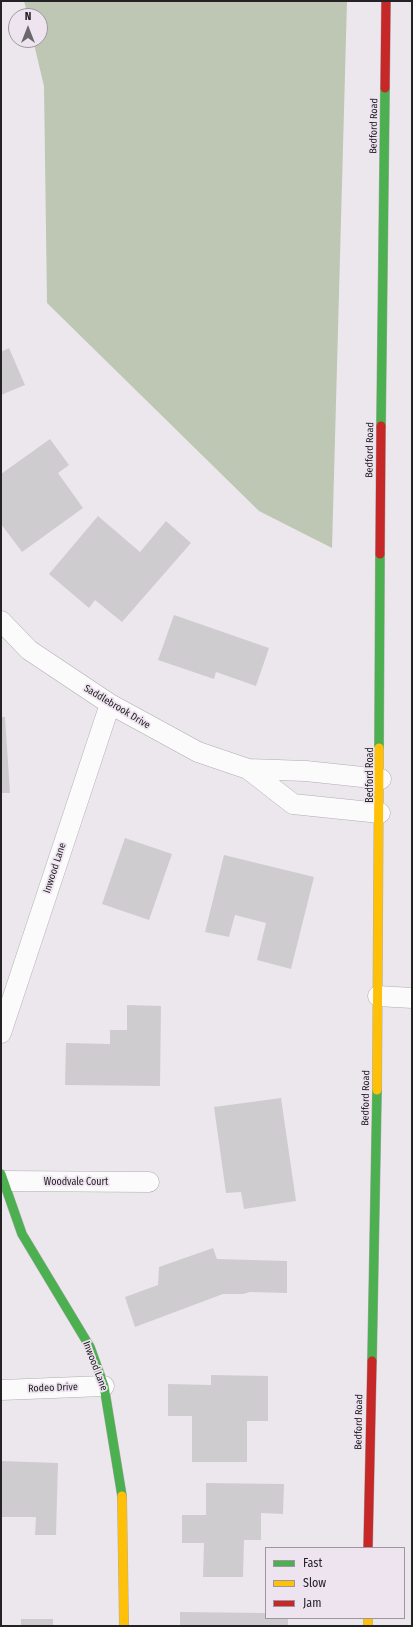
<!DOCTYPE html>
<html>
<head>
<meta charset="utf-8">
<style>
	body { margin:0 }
	#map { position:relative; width:413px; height:1627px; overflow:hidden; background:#ece7ed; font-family:"Fira Sans Condensed",sans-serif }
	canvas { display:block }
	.frame { position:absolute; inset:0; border:2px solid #252226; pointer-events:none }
	.legend { position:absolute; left:265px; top:1547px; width:140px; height:72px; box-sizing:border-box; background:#eee4f0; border:1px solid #9e969f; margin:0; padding:5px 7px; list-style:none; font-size:12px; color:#252226 }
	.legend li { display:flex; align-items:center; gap:8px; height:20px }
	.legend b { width:20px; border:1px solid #9e969f }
	.north { position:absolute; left:8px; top:8px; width:40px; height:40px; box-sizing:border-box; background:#eee4f0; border:1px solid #9e969f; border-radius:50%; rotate:0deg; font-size:11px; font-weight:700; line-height:16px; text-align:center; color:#252226 }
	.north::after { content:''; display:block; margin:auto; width:14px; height:18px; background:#6b676c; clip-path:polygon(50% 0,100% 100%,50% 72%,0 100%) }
</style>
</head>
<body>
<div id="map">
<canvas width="413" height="1627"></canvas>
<div class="frame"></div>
<ul class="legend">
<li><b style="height:5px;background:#4caf50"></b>Fast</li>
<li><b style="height:5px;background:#ffc107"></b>Slow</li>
<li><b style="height:5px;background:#c62828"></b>Jam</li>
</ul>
<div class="north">N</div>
</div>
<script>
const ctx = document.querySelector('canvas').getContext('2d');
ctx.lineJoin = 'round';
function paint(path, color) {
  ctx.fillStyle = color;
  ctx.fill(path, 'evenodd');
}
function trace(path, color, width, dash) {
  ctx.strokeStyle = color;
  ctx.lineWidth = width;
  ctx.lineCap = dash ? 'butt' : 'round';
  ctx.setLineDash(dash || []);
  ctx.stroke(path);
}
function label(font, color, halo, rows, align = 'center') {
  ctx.font = font + ' "Fira Sans Condensed",sans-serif';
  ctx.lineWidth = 3.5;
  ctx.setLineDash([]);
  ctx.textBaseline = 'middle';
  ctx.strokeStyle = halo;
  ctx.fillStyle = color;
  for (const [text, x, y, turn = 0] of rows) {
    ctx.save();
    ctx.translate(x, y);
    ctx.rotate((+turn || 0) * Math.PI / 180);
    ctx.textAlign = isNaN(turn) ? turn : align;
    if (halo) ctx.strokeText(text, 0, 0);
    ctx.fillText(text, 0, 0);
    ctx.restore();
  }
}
const forest = new Path2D(`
	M24,1h323l-15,547 -73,-37 -212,-208 -3,-217 -11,-46h7v-24h-12z`);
const building = new Path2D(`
	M9,348l16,37 -24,10v-43z
	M50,439l19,26 -11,8 25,35 -61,44 -21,-28v-50z
	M98,516l42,36 26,-31 25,22 -69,79 -27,-22 -6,8 -40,-34z
	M174,615l95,33 -13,38 -40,-14 -2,7 -56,-19z
	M1,717h4l5,76h-9z
	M125,838l47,16 -23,66 -47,-16z
	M224,855l90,22 -23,92 -34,-9 9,-37 -31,-8 -6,22 -24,-5z
	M127,1005l34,1 -1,80 -95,-1 1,-42 44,1v-14h17z
	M281,1098l15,103 -52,8 -3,-17 -15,1 -12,-86z
	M213,1248l4,11 70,2v32l-37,-1 -7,2h-20l-88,33 -10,-30 33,-12 1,-18z
	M211,1375l57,1v45h-21v41h-55v-46h-24v-32l43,1z
	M1,1461l57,2 -2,72h-21l1,-18h-35z
	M206,1483l78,1 -1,30 -22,-1v27h-17l-1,37h-40l1,-34h-22v-28h24z
	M180,1612l86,1v5h22v8h-108z
	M21,1619h32v7h-32z`);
const street = new Path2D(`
	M1,621l28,29 81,54 88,48 50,17 58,2 75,8
	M248,769l45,35 87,9
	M378,996l34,2
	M1,1033l109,-329
	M2,1181l147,1
	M1,1390l103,-4`);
const fast = new Path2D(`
	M381,426l4,-338
	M379,748l1,-194
	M1,1174l21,60 68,113 14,39 18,110
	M372,1361l5,-271`);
const slow = new Path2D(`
	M377,1090l2,-342
	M122,1496l2,130
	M368,1618v8`);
const jam = new Path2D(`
	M385,88l1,-87
	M380,554l1,-128
	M368,1548l4,-187`);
const streetNames = [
	["Bedford Road",374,126,-89],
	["Bedford Road",370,450,-89],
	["Saddlebrook Drive",117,707,31],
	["Bedford Road",370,775,-90],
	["Inwood Lane",55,868,-72],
	["Bedford Road",366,1098,-89],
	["Woodvale Court",76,1182],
	["Inwood Lane",95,1366,69],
	["Rodeo Drive",53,1388,-2],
	["Bedford Road",359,1422,-89]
];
paint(forest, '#bdc7b4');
paint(building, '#cfccd0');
trace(street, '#b0acb0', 21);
trace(fast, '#b0acb0', 10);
trace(slow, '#b0acb0', 10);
trace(jam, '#b0acb0', 10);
trace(street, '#fcfbfc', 20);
trace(fast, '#4caf50', 9);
trace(slow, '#ffc107', 9);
trace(jam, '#c62828', 9);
label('10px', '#252226', '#eee4f0', streetNames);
</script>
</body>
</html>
